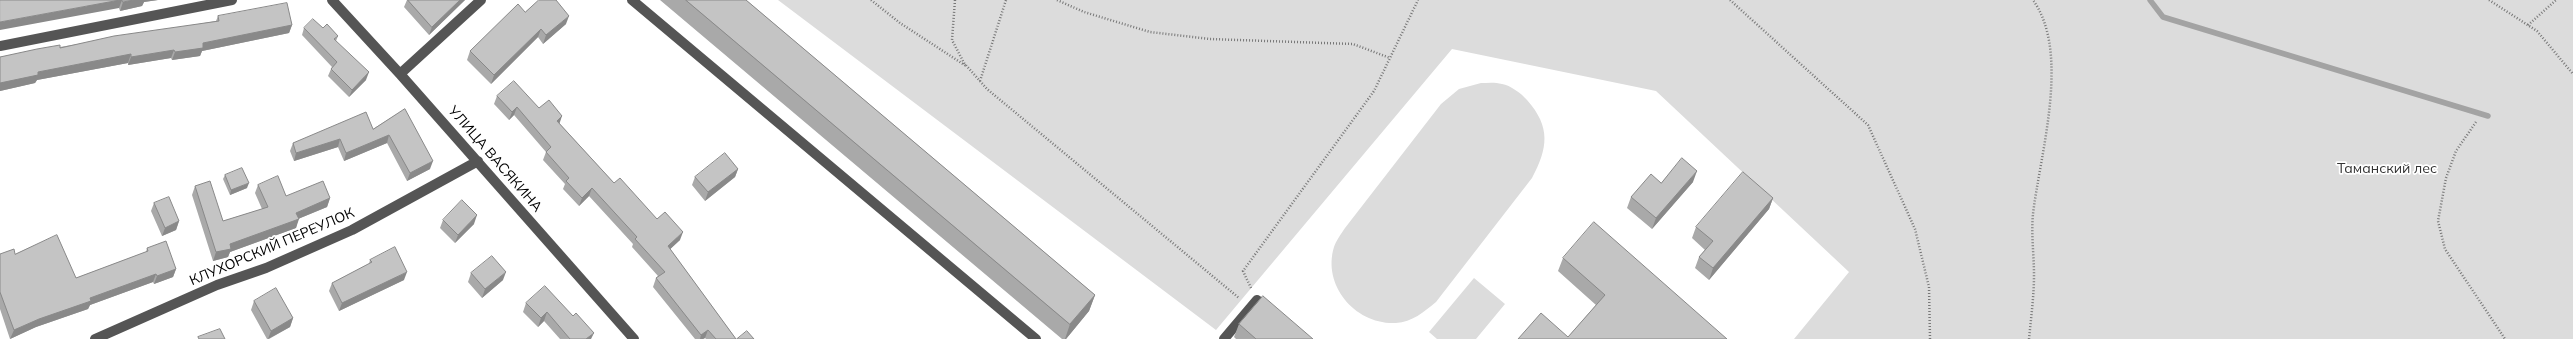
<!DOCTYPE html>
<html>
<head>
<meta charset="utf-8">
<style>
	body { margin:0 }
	canvas { display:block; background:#fff }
</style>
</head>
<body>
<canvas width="2573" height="339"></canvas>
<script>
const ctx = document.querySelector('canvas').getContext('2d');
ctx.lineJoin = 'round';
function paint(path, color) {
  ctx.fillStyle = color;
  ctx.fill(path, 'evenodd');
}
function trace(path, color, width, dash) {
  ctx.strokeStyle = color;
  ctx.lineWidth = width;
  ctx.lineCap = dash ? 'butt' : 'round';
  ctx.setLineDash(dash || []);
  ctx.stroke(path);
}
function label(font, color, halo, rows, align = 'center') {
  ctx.font = font + ' Mulish,sans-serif';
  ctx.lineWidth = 3.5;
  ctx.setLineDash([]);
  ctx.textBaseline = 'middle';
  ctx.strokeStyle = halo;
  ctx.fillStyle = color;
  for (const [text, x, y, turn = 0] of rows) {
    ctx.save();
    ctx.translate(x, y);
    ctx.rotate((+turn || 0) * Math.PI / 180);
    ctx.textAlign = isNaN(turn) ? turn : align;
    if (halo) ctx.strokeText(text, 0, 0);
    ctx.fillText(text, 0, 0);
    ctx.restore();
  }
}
const green = new Path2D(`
	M778,0h1795v339h-779l55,-67 -193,-181 -204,-42 -236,281z
	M1481,83c6,0 14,-1 21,1 8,1 20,10 25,16 24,27 21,48 5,78l-96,124c-12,10 -24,20 -40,21 -40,2 -74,-37 -62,-76 2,-6 7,-13 11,-19l96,-124 18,-15z
	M1474,278l31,26 -29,35h-39l-8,-7z`);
const stream = new Path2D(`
	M2150,0l13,17 325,99`);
const path = new Path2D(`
	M871,0l29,23 66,43
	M955,0l-3,40 12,23 23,26 252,209
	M1057,0l27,12 66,20 60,7 143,5 37,14
	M1730,0l138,125 47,104 14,58 1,52
	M2489,0l48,31 36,43
	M2528,25l28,-25
	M980,81l26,-81
	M2476,122l-20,29 -10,27 -8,43 7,28 60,90
	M1251,288l-8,-17 131,-180 44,-91
	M2029,339c2,-21 5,-43 5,-64 0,-20 -3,-41 -1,-61 7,-60 38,-161 0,-214`);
const minor = new Path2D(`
	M332,0l68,74 234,265
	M632,0l404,339
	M0,46l232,-46
	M400,74l81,-74
	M95,339l122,-54 49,-17 86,-38 126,-69
	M1224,339l33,-39 10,9`);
const wall = new Path2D(`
	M0,0h158l-14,2 -2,4 -22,5 -1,-3z
	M407,0h58l-36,35 -25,-28z
	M660,0h86l349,295 -6,16 -23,28h-4z
	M525,12l41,12 -23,20 -5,-7 -47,47 -24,-24 3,-9z
	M218,16l74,9 -3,8 -87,18 -2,5 -28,4 -1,-2 -43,7v-2l-91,17 -2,3 -35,8v-34l216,-36z
	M304,28h19l15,8 -2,5 30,39 -17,17 -21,-21 3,-7 1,-2 -30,-32z
	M497,96l42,12 20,15 55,60 43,36 23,21 -10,9 66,90h-30l-1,-1 -2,1h-8l-42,-52 3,-9 2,-2 -26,-29 1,-3 -44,-48 -10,10 -16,-17 2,-5 -22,-24 3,-8 -32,-37 -5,5 -15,-16z
	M405,109l25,60 -23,12 -20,-38 -43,18 -6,-14 -44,14 -4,-10 3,-8 80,-14z
	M738,169l-3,8 -30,24 -13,-16 3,-8z
	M225,175l22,13 -17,7 -7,-16z
	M1693,182l-41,47 -25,-21 4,-11 30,-14z
	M258,185l28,11 44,2 -3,9 -29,12 -2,9 -66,24 -2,5 -15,4 -21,-66 3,-9 28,35 39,-12 -7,-16z
	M1773,198l-4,11 -60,71 -14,-12 4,-11 6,-7 -13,-12 4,-11z
	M154,203l25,18 -3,9 -14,6 -11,-25z
	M443,220l31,4 -19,19 -15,-15z
	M147,248l29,21 -3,8 -19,7 -1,-2 -63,23 -2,4 -52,18 -26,12 -10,-30v-55h15l61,24 70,-26z
	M1563,258l164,81 -159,-2 28,-32 -38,-34z
	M370,260l34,20 -65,31 -10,-20 3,-8 37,-19z
	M471,273l32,7 -21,18 -14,-16z
	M254,301l39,17 -3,9 -21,12h-2l-16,-29z
	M526,303l47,13 18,23h-31l-16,-18 -6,6 -15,-15z
	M1239,324l74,15h-77l-2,-2z`);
const shadedWall = new Path2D(`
	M120,0h2l-3,8 -119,22v-8z
	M134,0h24l-14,2 -2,4 -22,5 3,-9z
	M460,0h5l-36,35 3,-8z
	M569,16l-3,8 -23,20 3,-9z
	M292,25l-3,8 -87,18 -2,5 -28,4 3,-8 28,-9z
	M541,29l-3,8 -47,47 3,-9z
	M174,50l-3,8 -43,7 3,-8z
	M131,54l-3,9 -91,17 -2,3 -35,8v-8l38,-11z
	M369,72l-3,8 -17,17 3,-7z
	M517,107l-3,8 -5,5 3,-8z
	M562,116l-3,9 -2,-4z
	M389,135l-2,8 -43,18 2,-8z
	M340,139l-2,8 -44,14 2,-8z
	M433,161l-3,8 -23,12 3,-8z
	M738,169l-3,8 -30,24 3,-9z
	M1697,171l-4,11 -41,47 4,-11z
	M249,183l-2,5 -17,7 1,-5z
	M592,188l-3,8 -10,10 3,-8z
	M330,198l-3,9 -34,14 3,-8z
	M1773,198l-4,11 -60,71 4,-12z
	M477,215l-3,9 -19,19 3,-8z
	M299,219l-3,9 -66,24 -2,5 -15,4 3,-9 14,-8z
	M179,221l-3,9 -14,6 3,-8z
	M683,232l-3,8 -15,14 3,-8z
	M176,269l-3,8 -19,7 3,-8z
	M407,272l-3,8 -65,31 3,-8z
	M506,272l-3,8 -21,18 3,-9z
	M156,274l-3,8 -63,23 -2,4 -52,18 -26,12 4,-9 25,-11 51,-21z
	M1095,295l-6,16 -23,28h-1l5,-15z
	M547,312l-3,9 -6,6 3,-9z
	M293,318l-3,9 -22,12 3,-8z
	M708,330l-3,8 -2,1h-3l1,-4z
	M594,333l-3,6h-5z`);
const building = new Path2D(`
	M0,0h120l-120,22z
	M122,0h12l-11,2z
	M408,0h52l-28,27z
	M539,0h17l13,16 -23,19 -5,-6 -47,46 -24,-24 48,-47 7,8z
	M686,0h60l349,295 -25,29z
	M287,3l5,22 -89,18v5l-28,4 -1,-2 -43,7v-3l-93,18v3l-38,8v-26l37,-8 23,-4v3l54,-12 105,-15 -1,-5z
	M313,19l10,9 4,-4 11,12 -4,3 35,33 -17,18 -21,-21 6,-7 -33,-34z
	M514,81l25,27 10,-8 13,16 -5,5 57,62 6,-5 37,41 8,-7 18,20 -15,14 68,93h-20l-8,-9 -7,5 -45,-57 9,-6 -30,-33 2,-2 -45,-49 -10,10 -16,-17 3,-3 -23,-26 5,-5 -34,-40 -5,5 -15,-16z
	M405,109l28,52 -23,12 -21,-38 -43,18 -6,-14 -44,14 -3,-10 73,-31 7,17z
	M725,153l13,16 -30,23 -13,-15z
	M1682,158l15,13 -41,47 -25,-21 20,-23 10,9z
	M242,168l7,15 -18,7 -6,-15z
	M1743,172l30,26 -60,70 -14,-11 14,-16 -17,-14z
	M278,176l8,20 37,-15 7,17 -34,15 3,6 -69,25 1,5 -15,3 -21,-66 15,-5 13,40 45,-14 -10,-22z
	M169,197l10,24 -14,7 -11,-25z
	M462,200l15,15 -19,20 -15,-15z
	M1594,222l133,117h-209l23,-26 27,24 37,-42 -42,-37z
	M57,235l19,43 72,-27 -1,-3 19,-7 10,28 -19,7 -1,-2 -66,24 1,3 -52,18 -25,11 -14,-38v-38l14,-5 1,5z
	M395,247l12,25 -65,31 -10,-20 40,-21 -2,-2z
	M492,256l14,16 -21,17 -14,-16z
	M545,286l28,30 3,-3 18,20 -8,6h-16l-23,-27 -6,6 -15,-15z
	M276,288l17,30 -22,13 -17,-30z
	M1263,296l50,43h-57l-17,-15z
	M220,329l5,10h-26l-1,-2z
	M747,331l7,8h-17z`);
const streetNames = [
	["УЛИЦА ВАСЯКИНА",495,159,49],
	["КЛУХОРСКИЙ ПЕРЕУЛОК",272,247,-23]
];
const parkNames = [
	["Таманский лес",2387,169]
];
paint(green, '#dcdcdc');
trace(stream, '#a3a3a3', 5.5);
trace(path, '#777', 2.5, [1, 2]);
trace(minor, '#555', 10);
paint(wall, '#a9a9a9');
paint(shadedWall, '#898989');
paint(building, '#c4c4c4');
trace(building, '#898989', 1);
label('14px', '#000', '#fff', streetNames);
label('14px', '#333', '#fff', parkNames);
</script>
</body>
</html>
